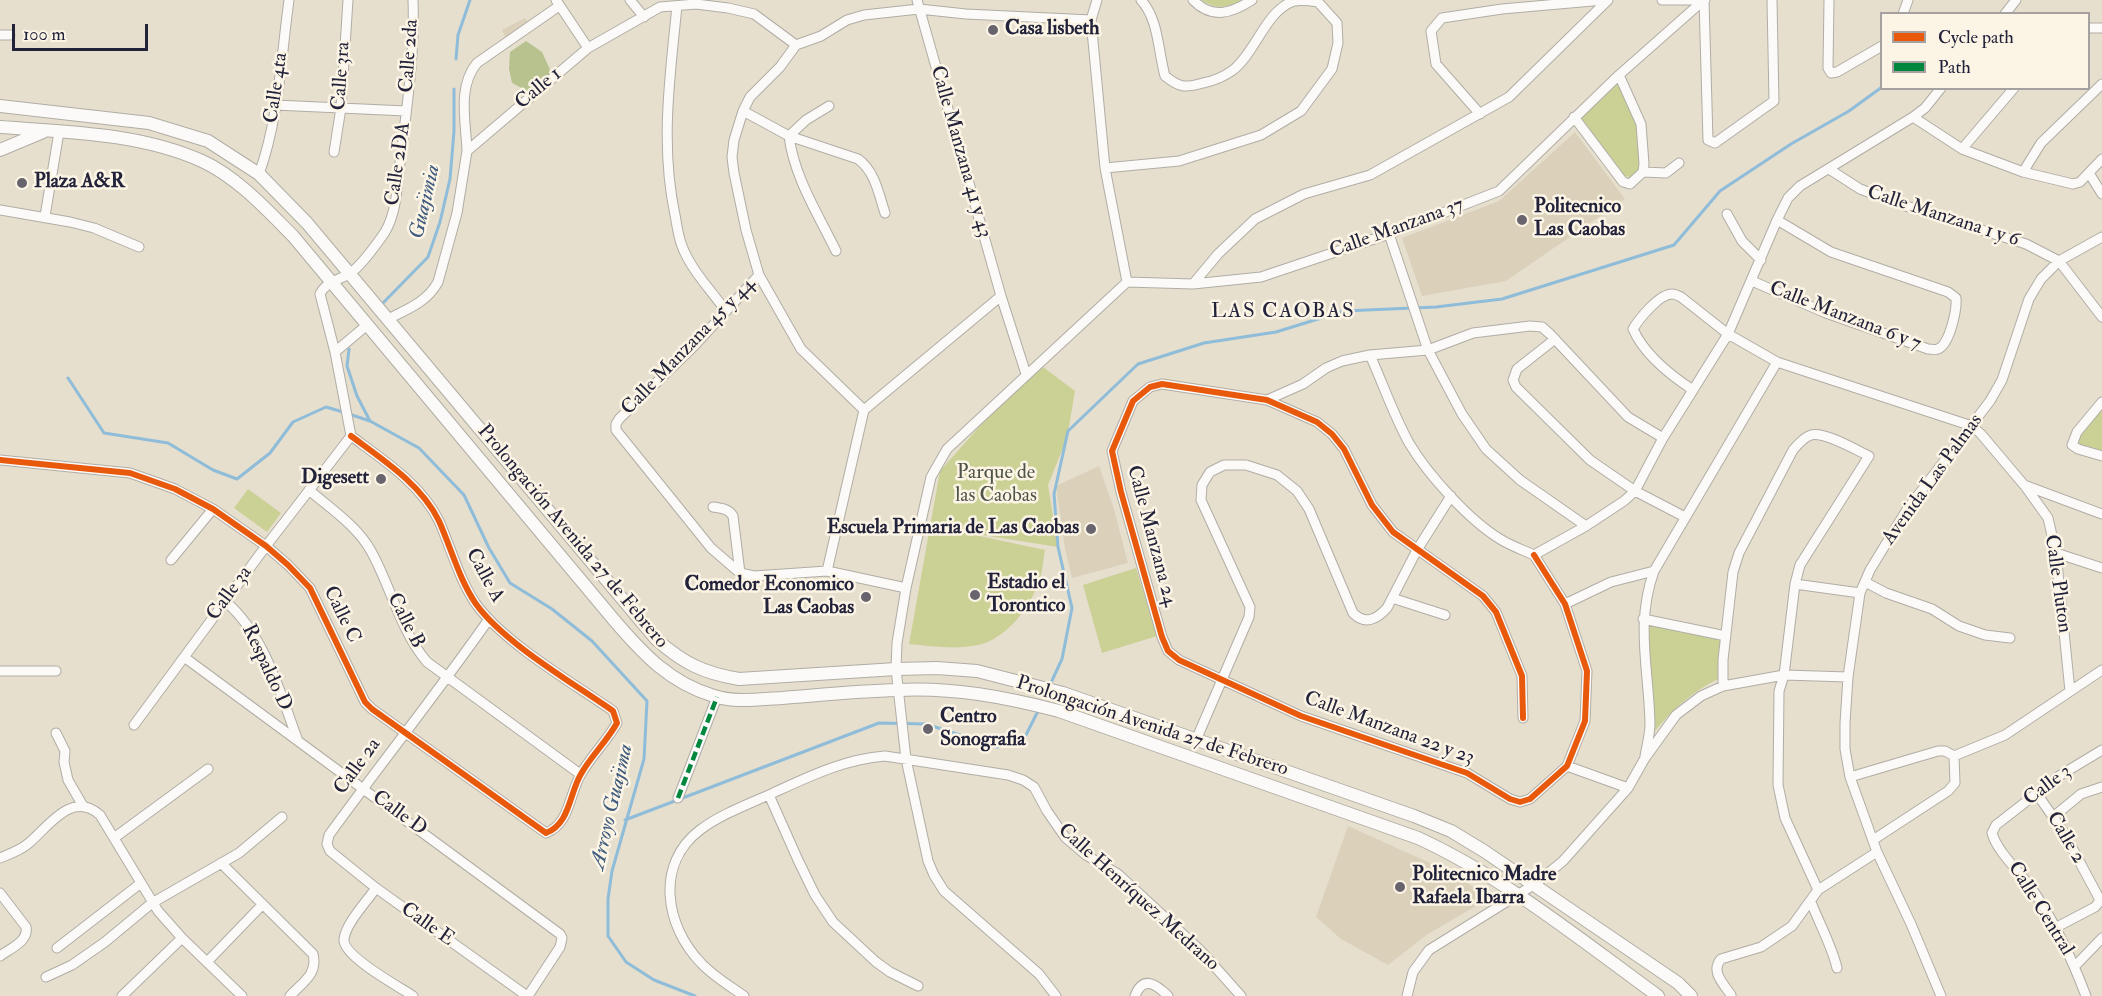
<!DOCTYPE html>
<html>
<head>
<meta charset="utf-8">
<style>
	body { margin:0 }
	#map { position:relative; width:2102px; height:996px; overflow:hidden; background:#e6dfce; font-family:"IM FELL Double Pica",serif }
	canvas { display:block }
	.legend { position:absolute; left:1880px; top:12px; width:210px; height:78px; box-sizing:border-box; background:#fcf5e5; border:2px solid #a5a1a1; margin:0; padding:8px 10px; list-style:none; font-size:18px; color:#22223b }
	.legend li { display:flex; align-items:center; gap:12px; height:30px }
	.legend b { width:30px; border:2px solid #a5a1a1 }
	.scale { position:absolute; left:12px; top:24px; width:136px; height:27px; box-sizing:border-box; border:3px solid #22223b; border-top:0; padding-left:8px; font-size:18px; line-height:21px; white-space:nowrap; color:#22223b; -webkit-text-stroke:4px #fcf5e5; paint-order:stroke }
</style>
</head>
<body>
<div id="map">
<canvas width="2102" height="996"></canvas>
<ul class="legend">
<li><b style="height:8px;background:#e8590c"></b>Cycle path</li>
<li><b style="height:8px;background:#00873e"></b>Path</li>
</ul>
<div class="scale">100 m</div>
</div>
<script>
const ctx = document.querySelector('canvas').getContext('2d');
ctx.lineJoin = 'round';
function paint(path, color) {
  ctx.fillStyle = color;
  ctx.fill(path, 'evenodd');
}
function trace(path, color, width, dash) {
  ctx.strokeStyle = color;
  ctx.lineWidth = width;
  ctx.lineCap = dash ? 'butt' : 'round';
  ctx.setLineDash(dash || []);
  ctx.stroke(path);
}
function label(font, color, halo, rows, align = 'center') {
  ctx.font = font + ' "IM FELL Double Pica",serif';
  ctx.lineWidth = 5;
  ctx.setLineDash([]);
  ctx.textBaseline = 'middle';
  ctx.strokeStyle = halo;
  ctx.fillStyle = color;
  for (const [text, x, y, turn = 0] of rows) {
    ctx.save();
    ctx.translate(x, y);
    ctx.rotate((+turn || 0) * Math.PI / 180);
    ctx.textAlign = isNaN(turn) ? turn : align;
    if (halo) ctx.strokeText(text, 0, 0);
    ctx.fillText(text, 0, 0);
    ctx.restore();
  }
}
const built = new Path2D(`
	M525,18l4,5 -22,17 -5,-10z
	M1575,132l50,67 -119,82 -84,15 -20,-58 97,-37z
	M1099,466l15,43 14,54 -56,15 -7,-29 -9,-63z
	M1348,826l111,50 29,23 -60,35 -40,31 -47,-26 -25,-22z`);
const green = new Path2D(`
	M1201,0h41c-16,9 -26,9 -41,0z
	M1617,81l22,43 2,39 -7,15 -9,-2 -45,-59z
	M1043,367l32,24 -8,47 -19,47 10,62 -107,-17 94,20c-2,10 -2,22 -6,31 -9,27 -33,58 -61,64 -23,5 -47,1 -69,-1l31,-173 86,-97z
	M2102,408v43l-28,-7z
	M248,489l33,24 -14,19 -33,-24z
	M1136,568l21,68 -55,17 -19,-68z
	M1649,624l75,15 -4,39c-28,14 -45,29 -65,53l-6,-64z`);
const forest = new Path2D(`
	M526,41l16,11 11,24 -20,18 -21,-11 -3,-14 1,-17z`);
const stream = new Path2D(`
	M456,59l2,-24 12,-35
	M383,303l45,-46 12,-35 10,-43 4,-48v-42
	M349,349l-2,17 10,30 13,25
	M68,378l36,55 64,10 45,27 24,9 33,-26 23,-31 33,-15 17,5
	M349,414l21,7 49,27 45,47 25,53 21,35 42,26 40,32 55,60 -3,58 -32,112 -4,28v37l18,26 28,18 41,16
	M1049,687l13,-28 10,-51 -14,-61 -4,-53 14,-63 70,-67 66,-21 72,-11 68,-21 92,-4 66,-8 172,-54 46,-54 71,-47 58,-33 33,-24
	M625,820l254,-97 47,1 71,23 28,-10 14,-28`);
const minor = new Path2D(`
	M556,0l32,48
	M630,0l14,17
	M917,0l84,296 25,78
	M1097,0l-6,20 14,148 22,114
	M1193,0c19,20 39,13 59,0
	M1662,0h43
	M1704,0l4,140 7,3 59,-42 -2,-101
	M1829,0l-1,68 3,5 6,-1 45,-26
	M677,6c-7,70 -17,139 -2,209 2,10 3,21 7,31 9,24 29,44 43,64
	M1903,14l5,-14
	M2005,14l11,-14
	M2088,28h14
	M0,35h10
	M796,45l-16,22 -30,30 -7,14 -9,29 -2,17 2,16 12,57 13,45 42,74 63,61
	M796,45l25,-9 26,-16 17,-5 55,-6 47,5 125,6
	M275,105l131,6
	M829,106l-23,14 -17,16 69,23c17,12 21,36 27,54
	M743,111l46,25c5,41 29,78 47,115
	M1480,114l-44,-50 -5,-33 11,-13 60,-9 102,-9
	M1574,117l49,65 7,2 13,-12 1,-8 -3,-40 -22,-49
	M1913,117l49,32 61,23 50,12 7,-2 22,-23
	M1962,149l52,-61
	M467,151c-1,-29 -10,-64 10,-88l82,-57
	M334,152l7,-44 7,-108
	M1105,168l74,-7 82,-26 40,-24 31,-42 6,-26 -1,-20 -19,-21c-7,-1 -17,-2 -24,-1 -28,9 -38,51 -61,69 -8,6 -20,11 -30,13 -18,5 -23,5 -38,-7 -7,-25 -6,-56 -24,-76
	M1829,169l31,20 46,17 120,38 33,17 43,56
	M1643,172l23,1 13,-10
	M2023,172l18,-29 61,-59
	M2089,173l13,21
	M259,174c20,-55 22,-117 30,-174
	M0,210l70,12 24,6 45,19
	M1727,214l15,27 19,19
	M45,216l14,-84
	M1389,234l39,116 34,64 24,35 34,31 66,46
	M759,275l-64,70 -76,74 -3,5v6l95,118 29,25 14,3 73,-5 79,17
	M1752,281l74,32 102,36c3,0 8,1 10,0 12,-5 19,-40 18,-51l-8,-6 -117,-40 -54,-32
	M1127,282l66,2 68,-7 128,-43 110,-43 120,-116 85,-75
	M1193,284l25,-30 37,-35 49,-25 66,-19 139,-78 99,-97
	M388,319c20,-10 39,-17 50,-37l19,-69 10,-62 121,-103 72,-41 36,-3 32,4 26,6 42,31
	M1555,339l-38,30 -4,11 3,7 74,73 45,31 50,26
	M335,352l32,-27
	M1370,355c13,29 24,61 39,88 19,32 61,78 91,96 11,7 23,11 34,16
	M1693,390c-23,-15 -49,-36 -60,-61 6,-10 26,-35 39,-35 2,0 7,2 9,3l47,37 49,28 195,64 9,8 43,51 78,29
	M1267,400l36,-16 23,-16 16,-7 28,-6 58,-5 45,-17 57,-7 12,1 8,7 78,83 35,21
	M2102,402l-25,30 -5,13 6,4 24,7
	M864,410l137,-114
	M351,436l-16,-84 -15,-58c7,-14 22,-14 33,-23 12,-10 23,-26 32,-39 13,-22 12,-51 16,-76 6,-51 14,-104 12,-156
	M0,460l130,13 45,16 38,20 53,37 22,19 22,23 55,114 7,7 174,124c24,-9 23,-39 35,-59 10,-18 26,-33 36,-51l-4,-12c-40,-28 -109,-68 -137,-107 -17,-25 -25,-56 -37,-83 -18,-37 -57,-62 -88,-85
	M2025,486l23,32 8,35 14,138
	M309,490c22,19 48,36 62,61 20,36 29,79 56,111l153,112
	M713,507c8,1 16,2 20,9l7,57
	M2056,553l46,15
	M1534,555l52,-29 38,-25 11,-10 28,-53 65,-104 49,-114 11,-22 12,-12 113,-69 12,-9 16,-20
	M171,560l42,-51
	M827,571l37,-161
	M1865,582l21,11 46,16 27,17 26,9 25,3
	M1795,584l65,9
	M1392,598l53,17
	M225,601c40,34 55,92 73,140
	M1565,604l46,-22 43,-11
	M489,619c-51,73 -107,143 -160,216l-2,9 3,7 46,37 151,108
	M1643,619l83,17
	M184,657l376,277 2,4 -2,9 -32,49
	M0,671h56
	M1723,686v-26l10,-88 6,-19 54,-103c5,-6 11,-13 18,-15 13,-4 45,15 58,21l-69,109 -5,19 -11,91 -5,16 -1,94 7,33 33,72
	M1523,718l-1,-42 -26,-64 -13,-16 -90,-64 -21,-27 -28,-56 -12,-15 -15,-12 -50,-22 -105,-16 -12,3 -17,14 -21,50 9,41 41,145 6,14 11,9 122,56 166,57 43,26 10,3 10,-3 37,-33 18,-45 2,-50 -22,-67 -31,-49
	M134,725l132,-179 85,-110
	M56,733l9,18 -1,11 4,18 15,26
	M1196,740l53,-123 1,-10 -49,-107 1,-15 8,-13 14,-7h22l31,10 20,16 12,18 44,104c12,12 23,7 34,-5l30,-58 34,-54
	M1645,756c2,-11 5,-22 5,-32 -1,-54 -15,-100 4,-153l123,-209
	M1567,766l61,22
	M1850,777l88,-26h7l9,5 51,-21 97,-65
	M2037,794l26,37 36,67v4l-4,5 -40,21
	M769,795l29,65 17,35 18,27 43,40 14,10 28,14
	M678,798l39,-101
	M2053,817l28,-23 21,-7
	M114,838l94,-69
	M1873,840l75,-49 7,-8 -1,-27
	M0,858c10,-4 21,-8 29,-15 20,-17 43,-53 71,-28l58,96 24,27 60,58
	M221,863l92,91c5,20 -10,28 -23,42
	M376,888c-9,13 -30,35 -32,51 -2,17 54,47 69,57
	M0,893l26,34c3,14 -15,21 -26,29
	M1811,902c8,21 21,44 26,66
	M57,948l84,-65
	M207,962l55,-57
	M2075,966l27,-28
	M46,977l26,-12 33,-23 47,-39 87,-50 43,-36
	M1731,995c-7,-11 -21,-23 -10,-36l40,-12 31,-21 26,-36 59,-38
	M122,996l60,-58
	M744,996c-14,-10 -31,-20 -43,-33 -36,-37 -46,-99 -1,-133 21,-16 49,-26 73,-37 37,-17 72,-34 112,-37l123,19 15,5 11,7 13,24 18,26 21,18 32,19 82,76 41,46
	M1056,996l-17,-22 -95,-83 -10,-16 -6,-14 -22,-102 -10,-90 1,-26 9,-55 25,-111 16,-28 180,-167
	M1135,996c8,-21 21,-12 33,0
	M1407,996l6,-24 16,-22 106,-66 28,-23 65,-73 17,-30 31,-43 25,-19 22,-10 61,-11 64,2
	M1941,996l-30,-72 -34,-72 -27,-75 -5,-28v-26l3,-46 12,-84 10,-23 36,-59 84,-110 12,-21 27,-81 12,-20 18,-18 43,-24
	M2086,996c-14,-37 -31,-74 -54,-107 -11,-16 -35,-37 -40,-56l4,-8 63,-49 43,-26`);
const major = new Path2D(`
	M0,106l149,17 59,18 51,33 48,49 349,416c27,24 47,34 83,40l157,-10 41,-1 40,3 86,22 351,123 37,15 33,20 194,132 13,13
	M0,127c67,5 140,6 202,34 35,16 65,49 91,75l321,384c29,34 56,63 100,76 21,7 47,3 68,2 38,-3 77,-7 115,-8 56,-3 108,7 162,21l359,127c87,40 163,102 240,158
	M0,150l43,-18`);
const quiet = new Path2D(`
	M678,798l39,-101`);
const cycleway = new Path2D(`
	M0,460l130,13 45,16 38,20 53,37 22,19 22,23 55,114 7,7 174,124c24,-9 23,-39 35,-59 10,-18 26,-33 36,-51l-4,-12c-40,-28 -109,-68 -137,-107 -17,-25 -25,-56 -37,-83 -18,-37 -57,-62 -88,-85
	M1523,718l-1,-42 -26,-64 -13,-16 -90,-64 -21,-27 -28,-56 -12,-15 -15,-12 -50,-22 -105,-16 -12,3 -17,14 -21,50 9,41 41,145 6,14 11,9 122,56 166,57 43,26 10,3 10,-3 37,-33 18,-45 2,-50 -22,-67 -31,-49`);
const markers = [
	[993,30,6,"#67646e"],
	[22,183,6,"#67646e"],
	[1522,220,6,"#67646e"],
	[381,479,6,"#67646e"],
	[1091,529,6,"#67646e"],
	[975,595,6,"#67646e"],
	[866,597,6,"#67646e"],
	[928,729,6,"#67646e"],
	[1400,887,6,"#67646e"]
];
const poiNames = [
	["Casa lisbeth",1005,30],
	["Plaza A&R",34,183],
	["Politecnico",1534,208],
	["Las Caobas",1534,231],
	["Digesett",369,479,"right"],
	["Escuela Primaria de Las Caobas",1079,529,"right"],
	["Estadio el",987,584],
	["Torontico",987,607],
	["Comedor Economico",854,586,"right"],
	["Las Caobas",854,609,"right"],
	["Centro",940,718],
	["Sonografia",940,741],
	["Politecnico Madre",1412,876],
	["Rafaela Ibarra",1412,899]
];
const streetNames = [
	["Calle 2da",410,56,-86],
	["Calle 3ra",342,76,-86],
	["Calle 4ta",277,88,-82],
	["Calle 1",539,89,-40],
	["Calle Manzana 41 y 43",960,152,74],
	["Calle 2DA",399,164,-82],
	["Calle Manzana 1 y 6",1943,217,18],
	["Calle Manzana 37",1397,229,-20],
	["Calle Manzana 6 y 7",1845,317,21],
	["Calle Manzana 45 y 44",689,347,-46],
	["Avenida Las Palmas",1933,480,-54],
	["Calle Manzana 24",1151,536,75],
	["Prolongación Avenida 27 de Febrero",572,537,50],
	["Calle A",484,576,61],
	["Calle Pluton",2057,584,82],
	["Calle 3a",230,594,-54],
	["Calle C",341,615,64],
	["Calle B",405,621,63],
	["Respaldo D",266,668,65],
	["Prolongación Avenida 27 de Febrero",1152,727,18],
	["Calle Manzana 22 y 23",1389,729,20],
	["Calle 2a",358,767,-54],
	["Calle 3",2048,786,-37],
	["Calle D",399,814,36],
	["Calle 2",2065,838,59],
	["Calle Henríquez Medrano",1138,898,42],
	["Calle Central",2040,909,58],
	["Calle E",427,925,35]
];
const parkNames = [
	["Parque de",996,474],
	["las Caobas",996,497]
];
const waterNames = [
	["Guajimia",426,202,-77],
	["Arroyo Guajima",613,807,-77]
];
const neighbourhoodNames = [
	["LAS CAOBAS",1283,312]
];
paint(built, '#dbd1bb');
paint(green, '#cbd095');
paint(forest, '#b7c28f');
trace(stream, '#8ebcd9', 3);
trace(minor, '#b1ada5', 11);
trace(major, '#b1ada5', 14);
trace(minor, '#fbfaf8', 9);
trace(major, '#fbfaf8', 12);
trace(quiet, '#00873e', 4.5, [9, 4.5]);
trace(cycleway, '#e8590c', 6);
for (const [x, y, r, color] of markers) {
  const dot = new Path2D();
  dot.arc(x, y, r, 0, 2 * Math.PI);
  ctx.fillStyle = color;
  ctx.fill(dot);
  trace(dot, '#fcf5e5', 2);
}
label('bold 20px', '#22223b', '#fcf5e5', poiNames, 'left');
label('20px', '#22223b', '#fcf5e5', streetNames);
label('20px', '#4e5348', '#fcf5e5', parkNames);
label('italic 21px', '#3e5a7c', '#fcf5e5', waterNames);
ctx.letterSpacing = '1.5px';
label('21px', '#22223b', '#fcf5e5', neighbourhoodNames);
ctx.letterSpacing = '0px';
</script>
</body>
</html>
